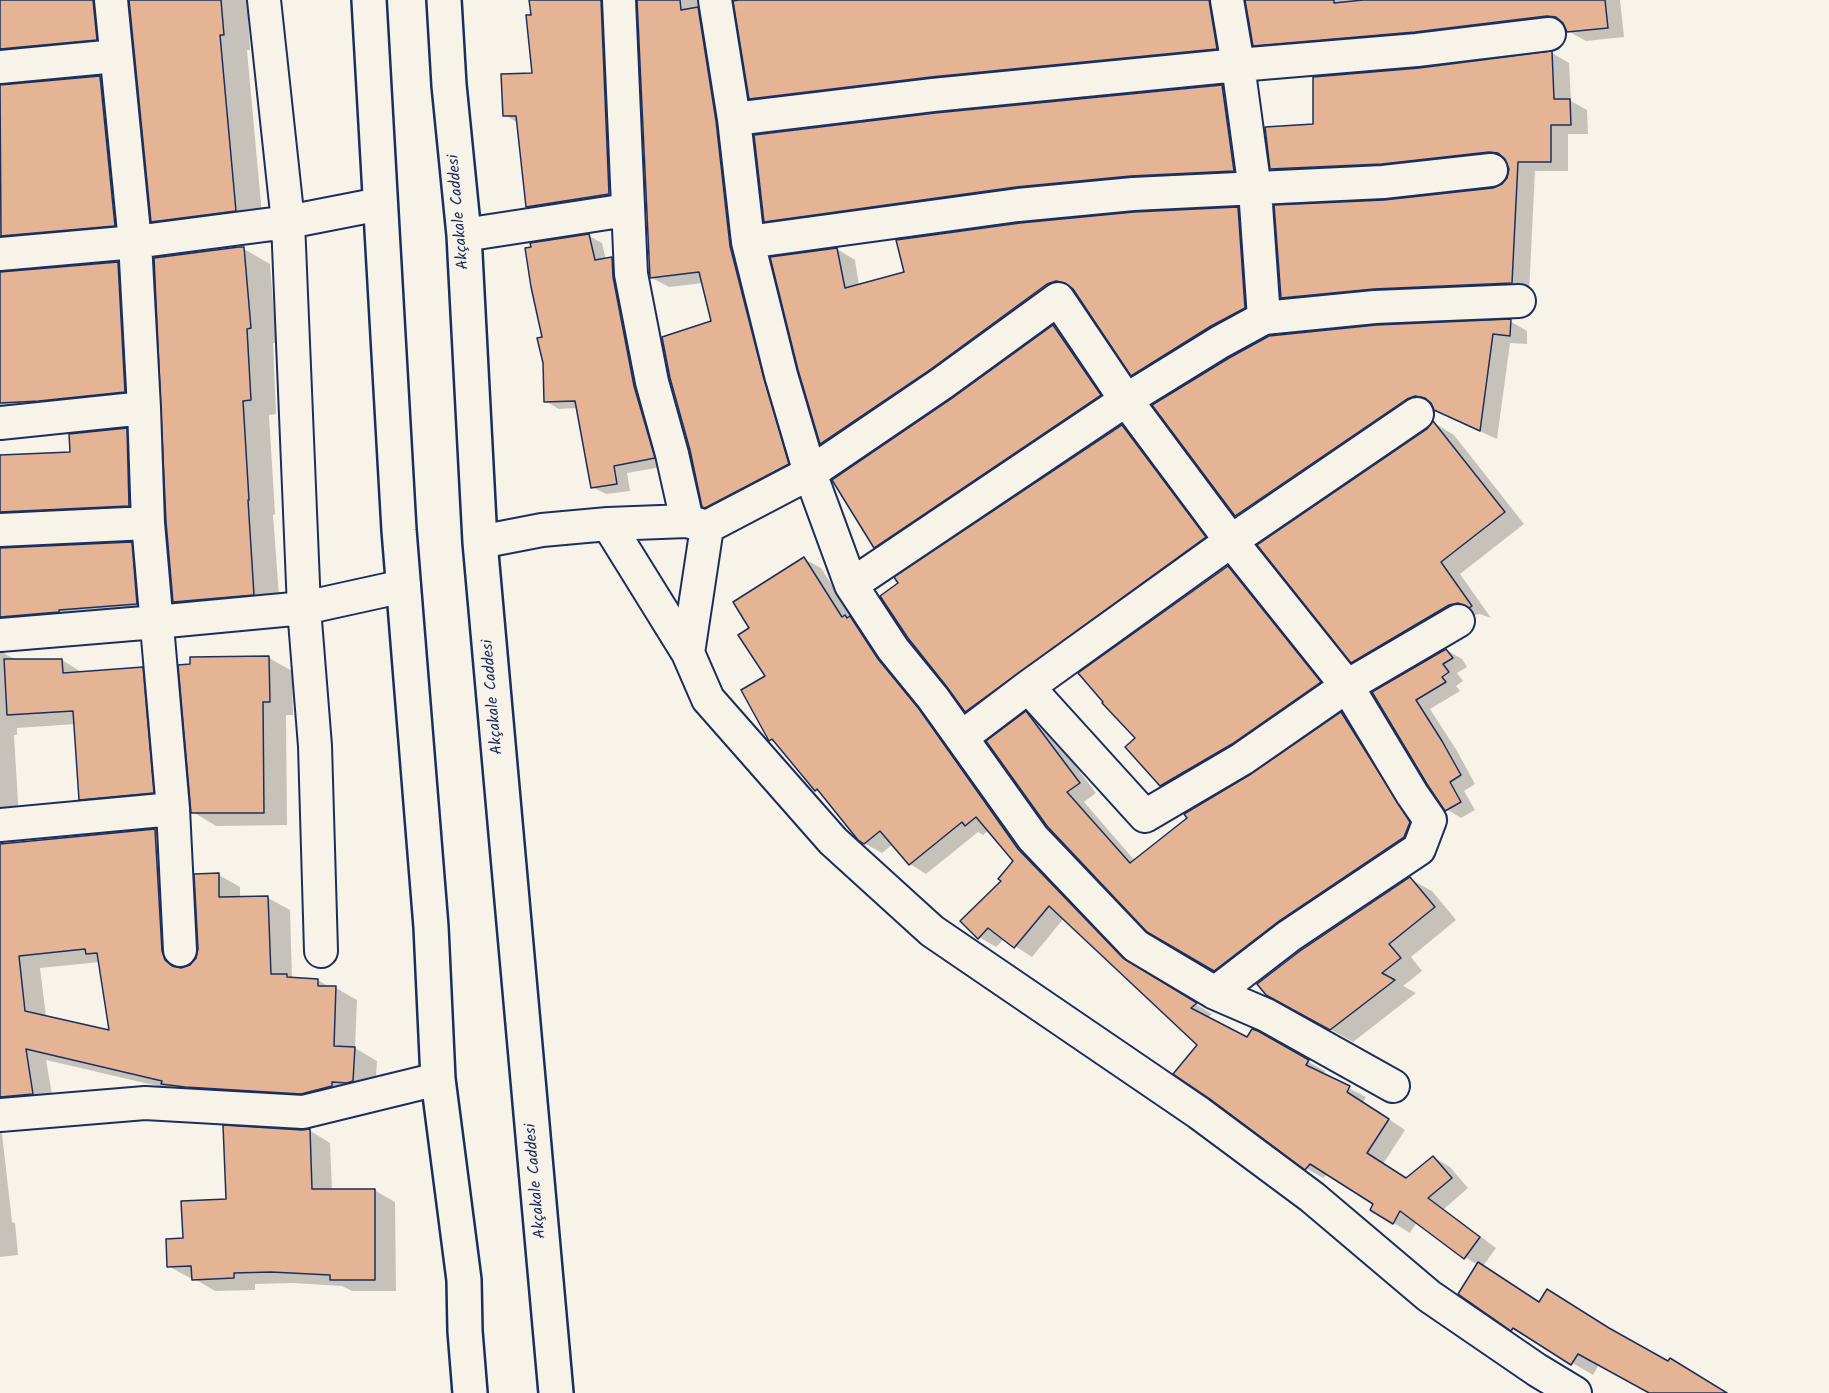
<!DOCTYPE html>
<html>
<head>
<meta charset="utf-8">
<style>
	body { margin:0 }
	canvas { display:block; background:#f7f3e8 }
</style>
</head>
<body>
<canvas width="1829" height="1393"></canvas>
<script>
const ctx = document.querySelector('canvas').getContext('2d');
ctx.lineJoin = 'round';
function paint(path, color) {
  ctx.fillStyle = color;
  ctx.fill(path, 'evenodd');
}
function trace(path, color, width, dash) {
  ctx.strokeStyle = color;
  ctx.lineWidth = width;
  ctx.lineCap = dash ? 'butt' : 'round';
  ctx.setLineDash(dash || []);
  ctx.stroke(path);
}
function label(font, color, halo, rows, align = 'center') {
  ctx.font = font + ' Kalam,sans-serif';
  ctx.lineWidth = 5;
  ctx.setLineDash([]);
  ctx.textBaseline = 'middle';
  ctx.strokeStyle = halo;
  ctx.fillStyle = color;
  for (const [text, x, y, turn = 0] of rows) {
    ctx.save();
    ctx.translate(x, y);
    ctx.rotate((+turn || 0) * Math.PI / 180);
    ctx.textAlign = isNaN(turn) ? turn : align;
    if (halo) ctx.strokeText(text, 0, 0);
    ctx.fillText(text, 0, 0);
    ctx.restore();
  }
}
const shadow = new Path2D(`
	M0,0h121l-3,52 -113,21 -2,10 2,3 95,-9 22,13 14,147 -133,31 2,5 113,-10 21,13 7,128 -146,12z
	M131,0h116l3,50h-3l16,176 -83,11 -28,-16z
	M531,0h91l4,204 -81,12 -18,-10 -9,-83 -13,-8 29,-40 -1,-59z
	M639,0h79l87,474 -84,42 -17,-10 9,-184 -10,-39 -34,4 -17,-9z
	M735,0h495l4,58 -466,50 -18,-10z
	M1247,0h373l4,37 -38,4 -18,-10 -2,-6 -133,16 -161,14 -18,-10z
	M1552,53l17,10 2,38 16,9 1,24h-20v37h-33l-6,122 -230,14 -17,-10 102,-96 109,-12 10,-4 6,-7 1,-10 -2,-7 -108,12 -111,6 -17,-11 43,-43 104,-56z
	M1222,86l16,10 12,84 -469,50 -16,-9 170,-107z
	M1238,208l17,11 7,99 -112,67 -18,-11 -58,-84 -9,4 -226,159 -17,-10 -22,-73 37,-121 18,11 4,26z
	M589,236l13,7 4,17 6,-2 13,8 42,200 -40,7 3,18 -24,3 -14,-7 -14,-79 -19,1 -14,-8 -1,-63z
	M244,249l26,15 6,79h-3l3,71 -7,1 6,99 -2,1 7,94 -80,7 -26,-15z
	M1510,321l17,10v13l-17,-1 -13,96 -44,-20 -18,-10 -1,-4 -10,3 -171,117 -17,-10 -82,-110z
	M1054,326l16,10 47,69 -225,151 -17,-10 77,-146z
	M1434,423l20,12 70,89 -64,50 31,44 -11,-4 -10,2 -97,57 -21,-12 76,-231z
	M1122,426l17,10 83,111 -238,174 -18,-10z
	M126,429l22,13 3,76 -148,27 2,4 126,-6 22,13 5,60 -155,34 2,4 14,7 43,-1 21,13 59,-4 22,12 11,123 -73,7 -21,-12 -5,-75 -59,4v7h-3l5,84 -14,10 -2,12 2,4 150,-15 22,13 8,125 5,-1 8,-9 21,-83 21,12v11h28l22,12 2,69 26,1 13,8h5l21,12 -2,48 22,13 -2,32 -51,12 -149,-15 -129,-30 8,46 -54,8v-564h4l-4,-3v-90l72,-4zM160,955l23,14h-6l-19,-11zM100,962l11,70 -65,-15 -6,-49z
	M804,559l17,9 33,52 13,8 168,232 105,110 72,44 -5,4 41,21 9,-6 68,38 -2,4 43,22 -3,5 42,28 -22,34 24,15 26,-22 17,10 18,21 -24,21 52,39 -13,18 57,37 85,36 100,54h-75l-51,-29 -6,11 -59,-35 -1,1 -21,-12 -52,-35 18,-29 -13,-8 -48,-35 -7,11 -38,-23 3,-6 -47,-31 -5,5 -17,-10 -95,-71 -12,-52 -135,-127 -32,39 -28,-18 -8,8 -17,-10 24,-56 12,-20 -26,-31 -6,5 -5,-3 -52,42 -16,-10 -17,-20 -11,9 -18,-10 -41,-49 -7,-4 -38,-46 -8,-4 -3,-64 -16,-48z
	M1228,567l21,12 92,116 -159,102 -21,-12 -24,-46z
	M1446,650l16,9 5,8 -10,6 6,8 -7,5 4,5 -30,18 27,42 18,33 -11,7 11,19 -14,8 -15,-9 -72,-116z
	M269,658l23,13 1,44h-7l1,110 -71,1 -23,-14z
	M1026,713l17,10 53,70 -12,9 51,59 117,-85 90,-62 17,10 68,109 -195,147 -84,-49 -100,-105z
	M1410,879l22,12 24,29 -45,37 11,14 -19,15 13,7 -63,49 -63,-35z
	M0,1116l12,106 3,1 3,32 -18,2z
	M309,1130l21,13 2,47h42l21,12 1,89h-44l-10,-5 -49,-3 -38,1v6l-40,1 -22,-13h-3l-22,-12 16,-27 43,-39z`);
const building = new Path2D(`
	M0,0h93l4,40 -97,9z
	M129,0h92l3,35h-4l16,176 -85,11z
	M529,0h72l8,194 -83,13 -10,-91h-13l-2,-42 31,-1 -6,-58h5z
	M637,0h43l1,10 17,-3 18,114 14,125 34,133 25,85 -84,44 -3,-1 -12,-57 -20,-72 -8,-41 49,-16 -12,-49 -49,6z
	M739,0h470l8,49 -286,28 -182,22 -16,-98z
	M1245,0h89v3l29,-3h242l3,28 -41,4 -4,-9 -7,-6 -9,-1 -132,16 -162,14z
	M1552,51l2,48h16l1,26h-20v37h-33l-6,121 -138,6 -93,9 -7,-93 110,-5 109,-12 9,-4 5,-6 2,-9 -4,-10 -7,-6 -9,-1 -107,12 -112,5 -5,-42 48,-3v-47l106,-9z
	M100,76l15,150 -114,10 -1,-151z
	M1222,85l12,86 -103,5 -115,11 -252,35 -10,-87 181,-22z
	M1238,207l7,101 -34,18 -80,50 -58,-87 -8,-6 -9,-2 -9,3 -116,85 -111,75 -22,-74 -28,-113 67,-9 8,40 59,-16 -8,-32 124,-17 114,-11z
	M589,234l6,26 17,-3 1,20 21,109 21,72 -41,8 3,18 -26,4 -16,-87 -31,1 -1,-39 -6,-25 5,-1 -11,-50 -6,-39 6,-1 -1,-4z
	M239,247h5l7,81 -4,1 4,71 -8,1 6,99h-1l6,95 -81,7 -7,-80 -12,-264z
	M118,262l7,130 -86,9 -39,2v-131z
	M1511,319l-1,17 -17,-2 -13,97 -46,-21 -3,-7 -6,-5 -10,-2 -8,3 -172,117 -83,-111 77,-47 40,-22 107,-11z
	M1053,325l48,70 -227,153 -42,-68 119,-81z
	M1433,421l72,91 -64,50 31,44 -3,2 -11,-5 -9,2 -98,58 -94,-118 170,-116z
	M1122,425l84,112 -241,175 -18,-25 -39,-49 -28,-42 18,-13 -4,-6z
	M127,428l2,78 -129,6v-57l70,-3 -1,-18z
	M132,542l5,62 -78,6v2l-59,5v-69z
	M804,557l38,60 3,-2 2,3 3,-2 28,43 41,50 99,140 105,109 74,45 -6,5 56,29 5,-8 6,2 51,29 -3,5 44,21 -3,6 42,27 -22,34 39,25 27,-22 19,22 -24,20 52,39 -16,22 -64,-48 -7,13 -23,-14 3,-6 -63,-40 -5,6 -95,-71 -37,-25 24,-29 -148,-139 -35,42 -26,-20 -10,11 -18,-18 41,-40 -3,-2 15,-18 -37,-44 -11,9 -3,-4 -53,43 -29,-34 -16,13 -6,-4 -41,-51 -2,2 -43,-52 -3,2 -28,-51 24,-14 -27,-41 11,-7 -16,-26z
	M1228,566l93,116 -89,62 -72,42 -35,-39 10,-9 -33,-35 1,-1 -25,-29z
	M1446,649l7,9 -10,6 6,8 -7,5 4,5 -30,18 26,41 19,34 -11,7 11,20 -16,9 -18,-27 -55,-92z
	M269,656l1,46h-7l1,111h-73l-13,-148 12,-1v-7z
	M4,659h58l1,14 80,-6 11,126 -75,7 -6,-89 -66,4z
	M1026,711l54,72 -13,9 63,71 57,-45 -3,-4 67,-40 90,-62 69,110 -6,15 -125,84 -65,50 -67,-39 -100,-106 -61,-85z
	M155,829l7,122 3,9 7,6 9,2 9,-3 6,-7 2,-9 -4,-75 25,-1v24l49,-1 3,78h16v3l31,2v7h18l-2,60 21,1 -2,34 -6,2 -15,-1v4l-31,8 -116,-7 -24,-3 1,-3 -136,-32 7,45 -33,3v-253zM85,949l1,5 11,-1 12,77 -84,-19 -6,-55z
	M1410,877l25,30 -46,37 12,14 -19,15 13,7 -65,50 -64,-35 -9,-11 43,-33z
	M223,1125l79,5 8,-1 2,60h63v91h-45v-5l-59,-3 -37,1v5l-42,2 -1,-14 -24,1 -1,-28 17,-1 -2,-37 45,-2z
	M1478,1262l61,40 8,-13 62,39 59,33 2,-3 57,35h-78l-71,-39 -7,11 -58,-37 -2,3 -53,-37z`);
const minor = new Path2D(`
	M111,0l24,242 9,166 4,115 25,286 7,141
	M264,0l24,222 16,386 11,138 6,205
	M619,0l12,274 21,108 20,72 15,67
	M715,0l19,119 14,123 33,133 29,98 41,112 42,64 40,49 100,140 103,108 79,47 51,22 127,71
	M0,67l116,-11
	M734,119l199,-24 305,-30 179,-15 132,-16
	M464,235l163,-25
	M748,242l270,-37 115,-11 250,-12 108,-12
	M0,254l135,-12 153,-20 92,-18
	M1264,318l111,-11 144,-6
	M0,423l144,-15
	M608,524l79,-3 20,6 103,-54 131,-89 117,-85 68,101 105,141 116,145 65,108 18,26 -11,29 -130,87 -74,57
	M0,530l148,-7
	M480,542l62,-12 66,-6 80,129 20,46 125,142 99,90 267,182 113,84 117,99 108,74 38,23
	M851,585l275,-185 94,-58 44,-24 -9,-128 -17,-125 -11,-65
	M0,635l156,-13 148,-14 100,-22
	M688,653l19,-126
	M1028,687l117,129 97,-57 105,-73 111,-65
	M962,737l66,-50 203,-146 186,-127
	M0,825l173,-16
	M0,1115l145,-12 158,9 135,-33`);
const primary = new Path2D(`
	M369,0l30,530 32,397 7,152 26,201 1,51 5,62
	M444,0l5,85 15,150 16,307 76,851`);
const streetNames = [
	["Akçakale Caddesi",460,212,-95],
	["Akçakale Caddesi",494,697,-95],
	["Akçakale Caddesi",537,1181,-95]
];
paint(shadow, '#0003');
paint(building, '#e4b495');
trace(building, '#1b2f5e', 1.5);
trace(minor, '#1b2f5e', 36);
trace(primary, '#1b2f5e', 38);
trace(minor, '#f7f3e8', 32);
trace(primary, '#f7f3e8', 33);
label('16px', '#1b2f5e', '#f7f3e8', streetNames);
</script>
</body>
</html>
